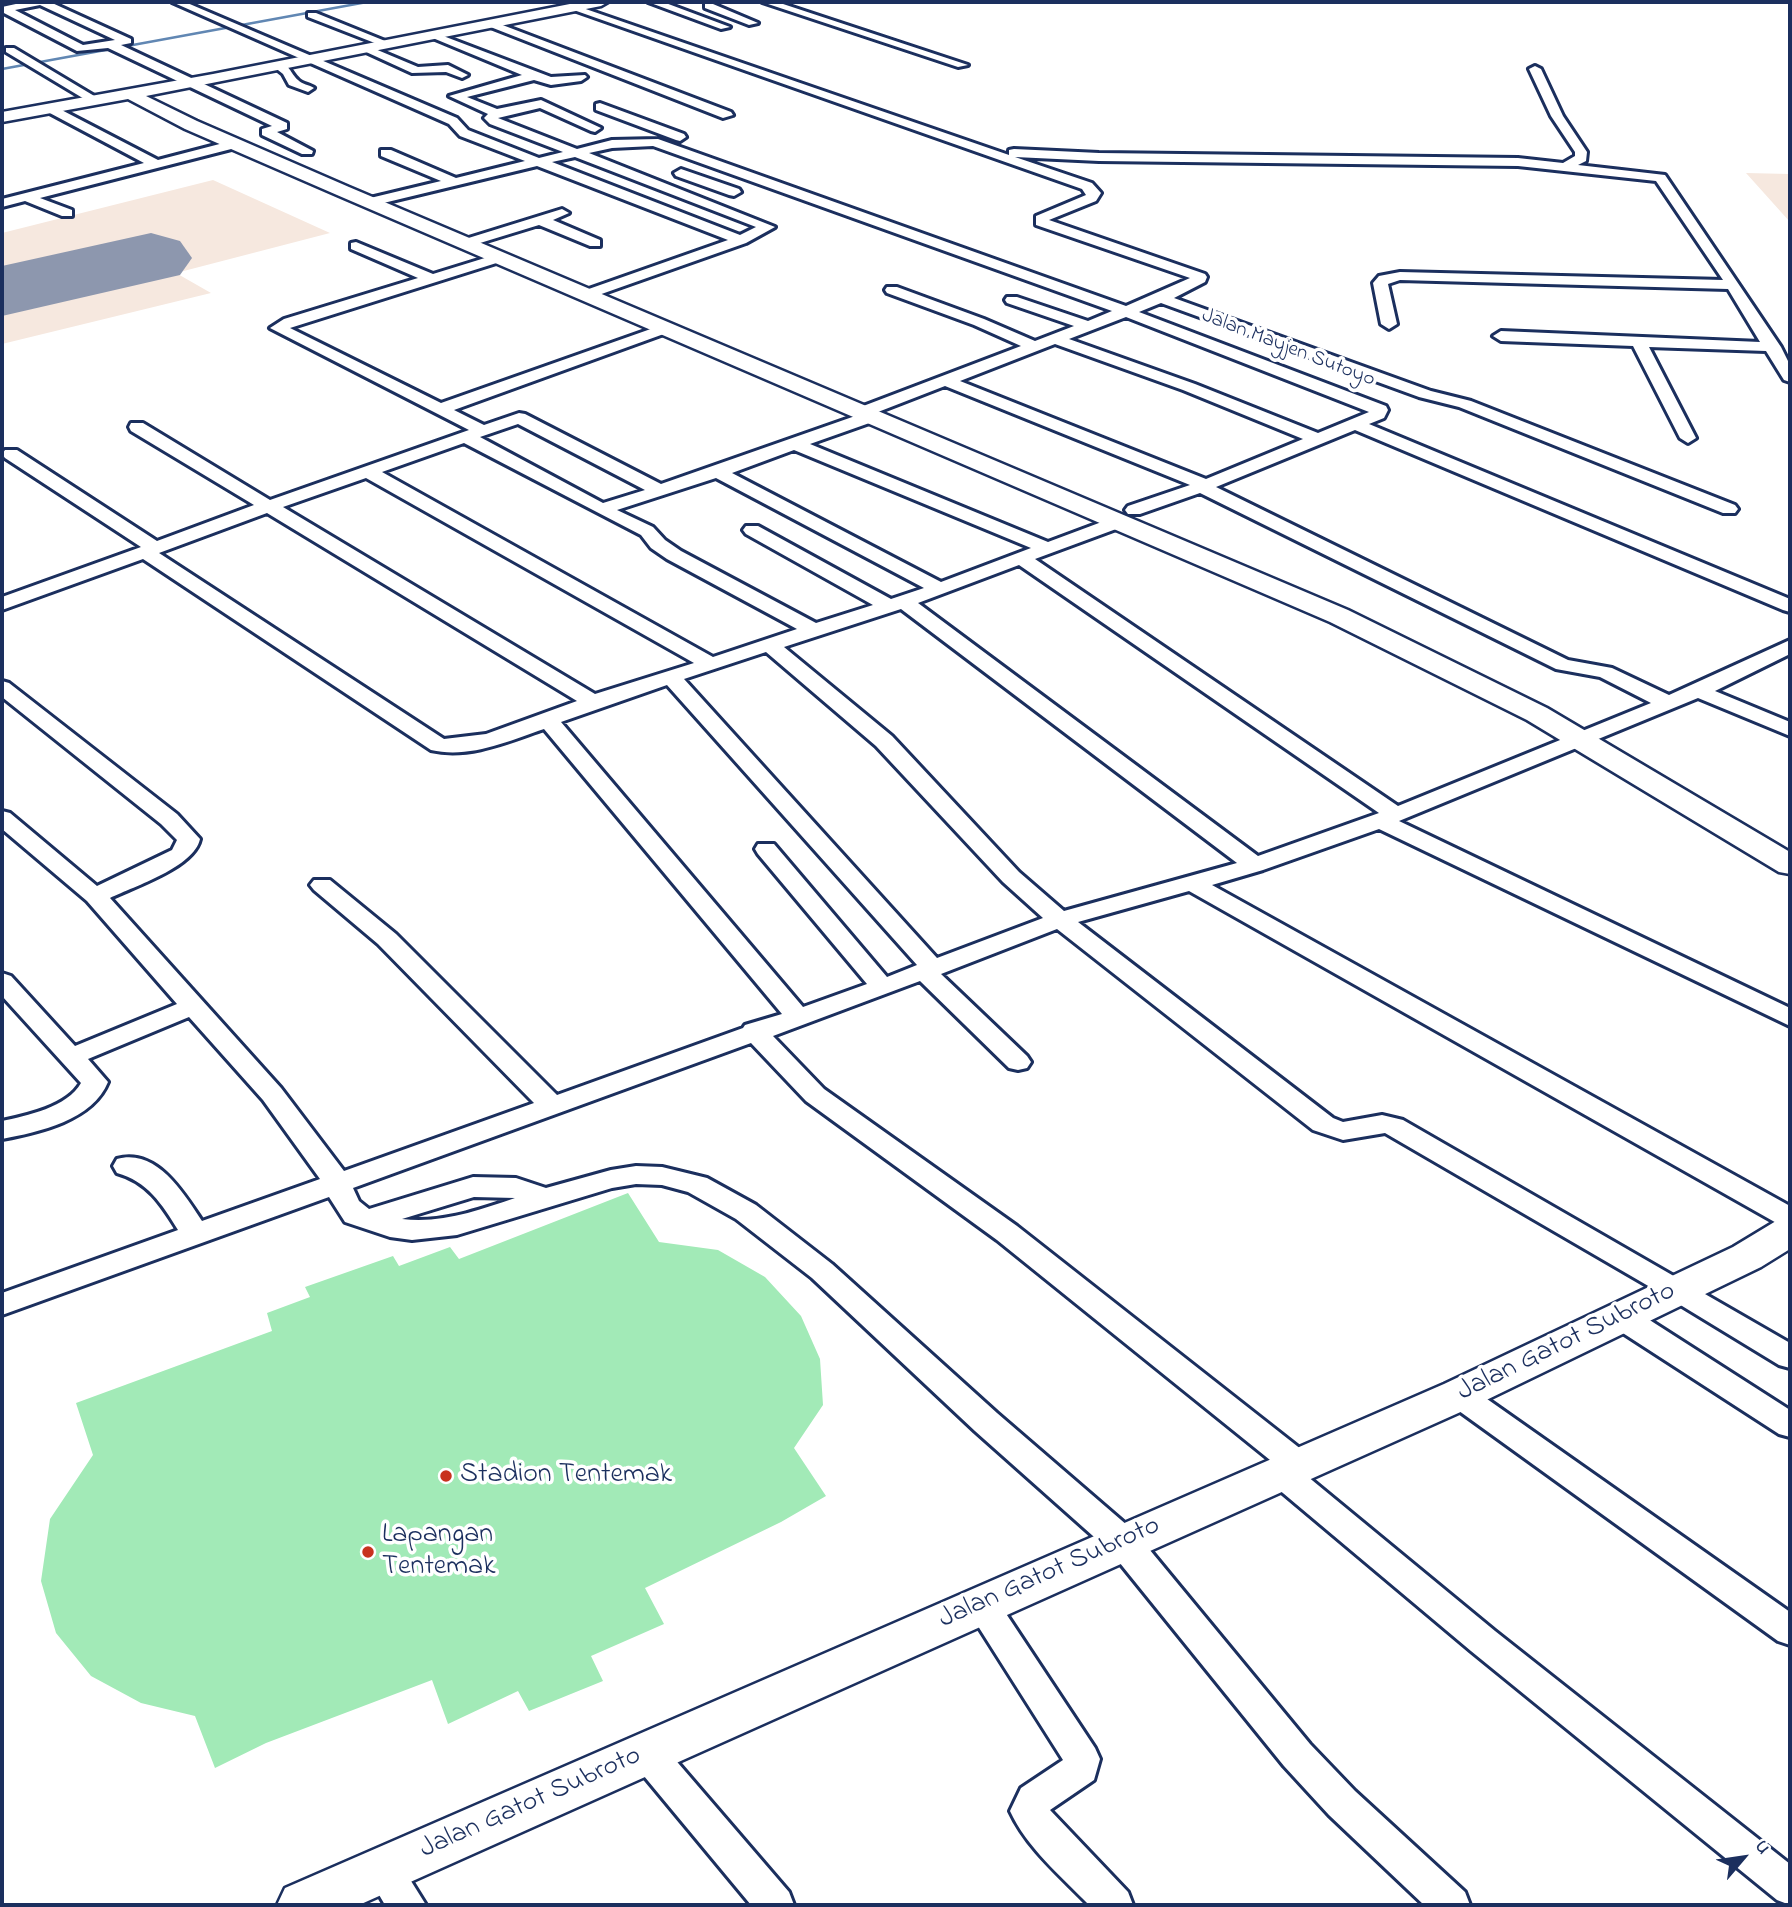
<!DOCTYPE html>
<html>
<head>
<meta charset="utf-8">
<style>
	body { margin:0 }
	#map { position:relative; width:1792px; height:1907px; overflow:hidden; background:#fff; font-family:"Indie Flower",sans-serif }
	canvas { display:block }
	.frame { position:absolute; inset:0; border:4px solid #1b2f5e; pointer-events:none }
	.north { position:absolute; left:1708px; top:1823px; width:70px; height:70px; -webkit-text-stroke:5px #fff; paint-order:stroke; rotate:61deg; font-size:19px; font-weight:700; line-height:28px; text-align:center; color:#1b2f5e }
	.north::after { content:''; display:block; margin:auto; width:24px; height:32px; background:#1b2f5e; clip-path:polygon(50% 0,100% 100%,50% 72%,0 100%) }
</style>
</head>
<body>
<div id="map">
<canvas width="1792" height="1907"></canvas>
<div class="frame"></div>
<div class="north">U</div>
</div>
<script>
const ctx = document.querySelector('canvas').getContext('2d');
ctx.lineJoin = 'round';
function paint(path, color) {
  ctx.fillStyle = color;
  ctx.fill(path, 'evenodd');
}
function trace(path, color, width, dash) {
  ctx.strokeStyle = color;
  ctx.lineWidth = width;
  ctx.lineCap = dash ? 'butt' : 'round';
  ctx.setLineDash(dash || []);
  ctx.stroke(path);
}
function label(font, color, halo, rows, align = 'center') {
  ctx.font = font + ' "Indie Flower",sans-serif';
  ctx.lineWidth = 7;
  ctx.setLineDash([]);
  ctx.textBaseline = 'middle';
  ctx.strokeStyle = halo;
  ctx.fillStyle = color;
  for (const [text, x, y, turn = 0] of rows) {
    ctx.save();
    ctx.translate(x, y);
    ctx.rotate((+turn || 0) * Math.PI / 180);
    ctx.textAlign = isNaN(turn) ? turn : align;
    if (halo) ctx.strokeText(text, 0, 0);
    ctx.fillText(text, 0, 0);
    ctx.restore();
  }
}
const built = new Path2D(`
	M1746,173l44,1v48z
	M213,180l117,53 -154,40 35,20 -209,51v-111z`);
const green = new Path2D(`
	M628,1193l31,49 59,8 47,27 36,39 19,43 3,46 -29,43 32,48 -45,26 -136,66 19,36 -73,32 12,25 -74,30 -11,-20 -70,33 -16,-44 -166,63 -51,25 -20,-52 -54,-13 -50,-27 -35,-43 -15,-52 9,-62 43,-64 -17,-52 196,-72 -5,-18 43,-16 -5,-10 88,-31 6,10 51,-19 9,12z`);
const stream = new Path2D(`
	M183,2l56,22
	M2,69l365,-67`);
const runway = new Path2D(`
	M151,233l29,8 12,17 -12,17 -178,41v-50z`);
const street = new Path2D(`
	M25,2h25l81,37v4l-10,2 166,78v6l-10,3 36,19 -1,3h-10l-40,-19v-6l10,-3 -164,-78 -31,3 -75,-39v-5zM40,5l75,35 -32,5 -68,-35z
	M172,2h13l272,116 11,12 71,28 24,-6 -73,-28 -6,-6 4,-4 -39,-18 73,-21 -94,-39 10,-2 113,43 34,-2 2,2 -6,4 -30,4 -17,-5 -67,17 30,12 44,-9 60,28 -6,4 -4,-1 -51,-23 -42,10 79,31 35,-9 46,-1 468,167 64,-28 -154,-53v-9l50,-21 -4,-6 -514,-181 9,-2 432,149v-5l5,-1 85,4 419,5 45,5 12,-7v-4l-24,-36 -22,-47 6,-3 6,3 22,47 24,36 -1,9 -8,4 87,10 116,172 9,18v17l-6,-2 -18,-29 -117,-4 47,91 -8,5 -8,-5 -47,-92 -132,-5 -8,-5 8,-5 259,11 -32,-53 -328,-9 -12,4 9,40 -8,5 -8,-5 -8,-41 6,-7 21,-4 323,8 -67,-99 -138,-15 -419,-5 -84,-4 77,26 9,10 -5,8 -47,19 156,54 2,3 -2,5 -31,16 257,93 40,10 264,104 3,4 -3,4h-12l-264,-106 -40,-10 -258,-94 -22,9 247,94 2,4 -4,8 -15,6 421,175v13l-7,-2 -428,-180 -139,57 352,173 44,8 57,27 121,-55v14l-75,37 75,31v14l-92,-38 -299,123 391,187v18l-411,-197 -116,41 -51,15 578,321v22l-10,-3 -591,-334 -111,31 255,196 10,4 39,-7 21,5 387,223v25l-11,-3 -110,-67 -284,-165 -42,7 -30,-10 -256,-201 -116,45 86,82 4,6 -4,6 -9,2 -9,-2 -89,-87 -147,55 51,53 193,137 294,231 5,9 -5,9 -4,1 188,155 295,233v41l-13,-5 -306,-249 -200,-168 -5,-9 5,-9 4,-1 -278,-224 -191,-139 -55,-58 -398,145 6,13 10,8 104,-32 43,1 30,10 65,-18 25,-4 26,1 45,11 49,27 76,59 165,149 138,119 175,212 45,47 110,101 5,13h-46l-95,-90 -45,-49 -173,-214 -136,-121 -163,-153 -76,-59 -48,-27 -26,-7 -26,-1 -24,4 -155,47 -45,5 -22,-3 -45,-15 -16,-25 -327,118v-22l176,-63c-16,-26 -31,-49 -61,-57l-4,-7 4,-7c40,-11 67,35 85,62l118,-42 -57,-79 -74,-83 -101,42 20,23c-15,38 -69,50 -106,57v-18c24,-5 66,-14 79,-38l-79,-87v-23l9,3 64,70 102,-42 -90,-103 -85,-72v-18l8,2 87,73 75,-36 5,-10 -16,-16 -159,-127v-16l7,2 168,131 23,25c-6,28 -65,47 -90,59l171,190 63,83 190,-68 -156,-159 -64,-54 -4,-5 4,-5h16l66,54 161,161 186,-67 2,-3 37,-11 -238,-285c-35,12 -75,30 -113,21l-288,-191 -141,51v-13l139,-50 -136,-89 -3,-4 3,-4h12l140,91 97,-36 -123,-74 -2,-4 2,-4h12l127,77 199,-70 -199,-102 14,-9 134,-41 -67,-29v-6l5,-1 77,32 68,-21 7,4 -2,3 -216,68 151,75 221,-78h10l3,3 -3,3 -218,79 30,15 35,-12 6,1 136,70 197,-69 -2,-3 2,-4 163,-62 -47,-21 -87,-32 -2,-3 2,-3h10l87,32 51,22 39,-15 -67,-23 -2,-3 2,-3h10l71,24 24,-10 -459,-165 -41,2 -23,5 186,74 -29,16 -153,54h-10l-2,-3 2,-3 145,-51 -191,-74 -166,40 -5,-1v-6l75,-18 -60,-25v-6h10l65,28 69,-17 -65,-25 -11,-12zM575,157l181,70 -16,8 -188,-73zM1126,317l243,95 -51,21 -123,-49 -126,-45zM1055,344l128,46 120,49 -97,40 -246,-98zM945,386l245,99 -62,21 -3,4 3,4h12l60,-21 356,176 44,8 51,26 -253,103 -363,-247 92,-34 3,-4 -3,-4h-12l-67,25 -238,-98 68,-24 2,-4 -2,-4zM518,424l127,66 -42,13 -123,-66zM464,443l177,92 10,13 16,11 130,70 -84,28 -331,-185zM794,450l237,98 -90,34 -209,-109zM366,478l328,185 -99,31 -312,-187zM716,478l208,110 -33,11 -133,-73h-12l-3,4 3,4 127,71 -57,18 -135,-72 -16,-11 -12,-13 -36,-17zM267,513l310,188 -91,33 -42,5 -285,-186zM1019,565l360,248 -121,43 -340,-253zM901,609l336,254 -173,48 -45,-39 -127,-136 -108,-89zM766,652l110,94 127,136 40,36 -106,40 -253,-279zM667,685l250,280 -30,12 -113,-133h-16l-3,5 3,5 109,130 -64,23 -242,-285zM474,1197l41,1c-36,12 -74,26 -113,21z
	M648,2h15l67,25 -9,2z
	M762,2h15l191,63 -10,2z
	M705,4h8l45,19 -9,2 -44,-17z
	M308,13h8l79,32 -10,2 -77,-30z
	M492,21l239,91 2,3 -10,3 -235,-92 -1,-2z
	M368,46l50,21 30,-2 20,10 -6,3 -16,-6 -34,1 -48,-22 -2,-2z
	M6,48h8l87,52 -10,3 -85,-51z
	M275,64c15,-2 14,8 23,16 3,4 12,5 16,8l-6,4 -19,-7 -6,-11 -10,-8z
	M600,103l84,31 2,3 -6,4 -4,-1 -80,-30v-6z
	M50,104l108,56 77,-20 6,4 -2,3 -199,51 32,12v6h-10l-37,-15 -23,6v-8l142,-36 -98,-52 -2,-3z
	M681,169l58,20 2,3 -7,4 -5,-1 -53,-19 -2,-3z
	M562,209l7,4 -16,7 47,20v6h-10l-51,-21 -72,22 -7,-4 2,-3z
	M1623,1307l11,3 156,100v27l-11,-3 -167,-108 -4,-8 4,-8z
	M1459,1383l11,4 320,225v33l-12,-4 -330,-238 -4,-8 4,-8z
	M981,1590l12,4 102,154 5,11 -6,21 -44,30 78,82 5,13h-44c-28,-29 -62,-57 -79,-94l11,-23 42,-28 -99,-156 5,-10z
	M647,1737l13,5 129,150 5,13h-43l-117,-141 -5,-11 5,-11z
	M383,1851l13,6 30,48h-41l-21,-36 6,-12z`);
const secondary = new Path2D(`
	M580,2h28l-7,4 -455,90 51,25 152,66 999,423 199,98 243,144v22l-11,-2 -252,-152 -197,-98 -993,-427 -152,-66 -57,-30 -126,23v-10l211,-38z
	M1790,1217v32l-29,18 -287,139 -1115,499h-82l8,-17 1159,-504 289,-137 43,-26z`);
const markers = [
	[446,1476,7,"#c8321e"],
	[368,1552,7,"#c8321e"]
];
const farStreetnames = [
	["Jalan Mayjen Sutoyo",1288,349,21]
];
const nearStreetnames = [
	["Jalan Gatot Subroto",1567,1343,-26],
	["Jalan Gatot Subroto",1050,1574,-24],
	["Jalan Gatot Subroto",531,1804,-24]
];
const nearPoinames = [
	["Stadion Tentemak",460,1476],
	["Lapangan",382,1536],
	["Tentemak",382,1568]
];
paint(built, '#f6e8df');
paint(green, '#a2eab7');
trace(stream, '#6187b3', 2.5);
paint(runway, '#8d97ae');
trace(street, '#1b2f5e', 6);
trace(secondary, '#1b2f5e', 5);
paint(street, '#fff');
paint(secondary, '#fff');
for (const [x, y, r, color] of markers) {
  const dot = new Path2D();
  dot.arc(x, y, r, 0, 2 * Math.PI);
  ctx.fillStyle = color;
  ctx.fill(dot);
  trace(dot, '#fff', 2.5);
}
label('21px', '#1b2f5e', '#fff', farStreetnames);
label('28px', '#1b2f5e', '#fff', nearStreetnames);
label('28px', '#1b2f5e', '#fff', nearPoinames, 'left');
</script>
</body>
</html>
